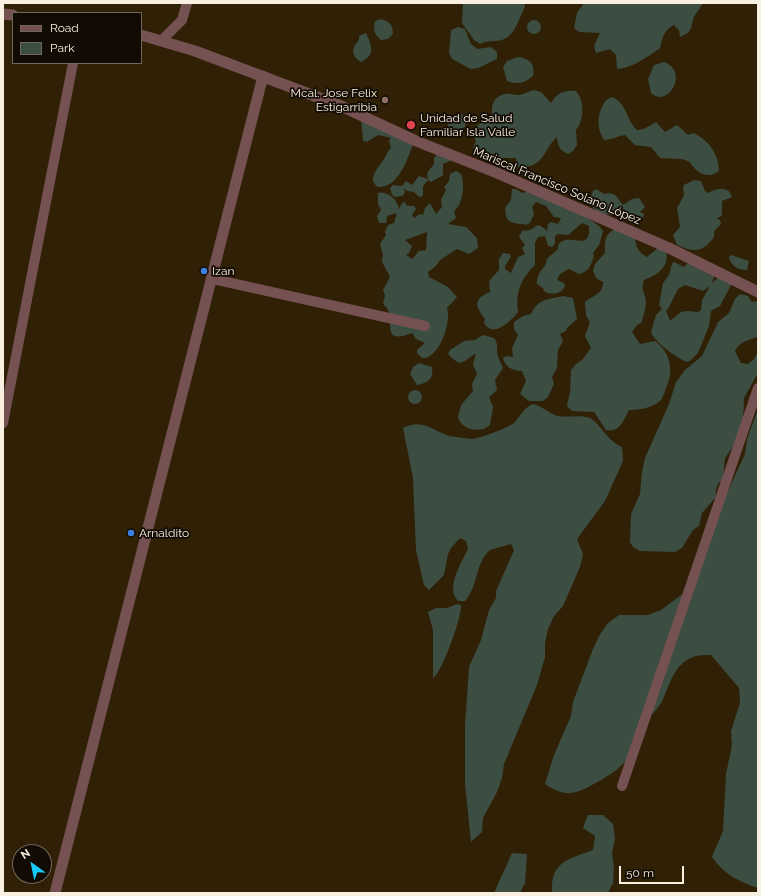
<!DOCTYPE html>
<html>
<head>
<meta charset="utf-8">
<style>
	body { margin:0 }
	#map { position:relative; width:761px; height:896px; overflow:hidden; background:#2f2006; font-family:Raleway,sans-serif }
	canvas { display:block }
	.frame { position:absolute; inset:0; border:4px solid #faf0e1; pointer-events:none }
	.legend { position:absolute; left:12px; top:12px; width:130px; height:52px; box-sizing:border-box; background:#120b03; border:1px solid #6f675c; margin:0; padding:5px 7px; list-style:none; font-size:12px; color:#faf0e1 }
	.legend li { display:flex; align-items:center; gap:8px; height:20px }
	.legend b { width:20px; border:1px solid #6f675c }
	.north { position:absolute; left:12px; top:844px; width:40px; height:40px; box-sizing:border-box; background:#120b03; border:1px solid #6f675c; border-radius:50%; rotate:327deg; font-size:11px; font-weight:700; line-height:16px; text-align:center; color:#faf0e1 }
	.north::after { content:''; display:block; margin:auto; width:14px; height:18px; background:#14cafb; clip-path:polygon(50% 0,100% 100%,50% 72%,0 100%) }
	.scale { position:absolute; left:619px; top:866px; width:65px; height:18px; box-sizing:border-box; border:2px solid #faf0e1; border-top:0; padding-left:5px; font-size:12px; line-height:14px; white-space:nowrap; color:#faf0e1; -webkit-text-stroke:3px #120b03; paint-order:stroke }
</style>
</head>
<body>
<div id="map">
<canvas width="761" height="896"></canvas>
<div class="frame"></div>
<ul class="legend">
<li><b style="height:5px;background:#755152"></b>Road</li>
<li><b style="height:11px;background:#3c4e42"></b>Park</li>
</ul>
<div class="north">N</div>
<div class="scale">50 m</div>
</div>
<script>
const ctx = document.querySelector('canvas').getContext('2d');
ctx.lineJoin = 'round';
function paint(path, color) {
  ctx.fillStyle = color;
  ctx.fill(path, 'evenodd');
}
function trace(path, color, width, dash) {
  ctx.strokeStyle = color;
  ctx.lineWidth = width;
  ctx.lineCap = dash ? 'butt' : 'round';
  ctx.setLineDash(dash || []);
  ctx.stroke(path);
}
function label(font, color, halo, rows, align = 'center') {
  ctx.font = font + ' Raleway,sans-serif';
  ctx.lineWidth = 3.5;
  ctx.setLineDash([]);
  ctx.textBaseline = 'middle';
  ctx.strokeStyle = halo;
  ctx.fillStyle = color;
  for (const [text, x, y, turn = 0] of rows) {
    ctx.save();
    ctx.translate(x, y);
    ctx.rotate((+turn || 0) * Math.PI / 180);
    ctx.textAlign = isNaN(turn) ? turn : align;
    if (halo) ctx.strokeText(text, 0, 0);
    ctx.fillText(text, 0, 0);
    ctx.restore();
  }
}
const green = new Path2D(`
	M463,3h62v4c-6,11 -10,29 -23,33 -8,2 -15,0 -22,4l-6,-4 -12,-17z
	M584,3h118v2c-2,3 -5,7 -7,10 -6,13 0,16 -15,22l-1,-7 -5,-5c-11,6 -11,12 -14,23 -13,9 -27,20 -43,21l-1,-14 -6,-6 -14,4 -2,-7 6,-13 -21,-1 -5,-4 3,-15z
	M381,19c9,3 12,6 12,15l-5,5 -7,1c-7,-6 -8,-10 -6,-19z
	M527 27a7 7 0 1 1 14 0a7 7 0 1 1-14 0Z
	M458,27l7,2 6,15 6,5 14,-2 6,5v7l-19,9 -7,1 -19,-10 -3,-6 2,-23z
	M366,33c6,13 10,22 -5,29 -10,-6 -10,-14 -2,-22v-4z
	M518,57c12,2 17,6 15,19 -8,7 -15,9 -26,5l-4,-14 4,-6z
	M664,62c26,9 4,47 -13,31l-3,-14 6,-14z
	M534,90l7,2 10,11c6,-10 13,-13 25,-12 9,10 8,29 0,39l1,15 -4,6 -5,3c-9,-4 -10,-8 -11,-17 -15,14 -10,26 -34,31l-6,-2 -1,-8h-13l-13,4c-5,-7 -11,-9 -17,-14l3,-7 -3,-7 1,-7 19,-10c-3,-9 0,-21 12,-23 4,-1 9,1 13,1 5,0 11,-4 16,-5z
	M612,97c15,6 14,23 25,33l7,-1 12,-7 9,10 12,-7 11,10 6,-2c16,9 24,20 25,38 -11,9 -23,2 -29,-9l-8,-3 -22,-1 -9,-11 -16,-2 -10,-10c-8,1 -13,5 -21,5 -8,-12 -7,-28 2,-40z
	M460,113l6,4 -1,10c-6,3 -10,6 -17,2v-7l4,-5z
	M361,119l52,25c-5,14 -15,45 -35,43 -12,-8 1,-20 6,-28 3,-4 3,-8 7,-11l-2,-7 2,-3 -13,-3 -11,7 -4,-1z
	M438,153l14,7 -9,4v11l-12,7 -3,-2 -5,6v10l-4,1 -5,-5 -7,-1 -3,-3 1,5 -3,3 -7,1 -3,-2 -2,-7 3,-3 9,1 4,-5 6,4 7,-9 9,3 -1,-6 7,-9v-6z
	M456,171l4,2c6,8 3,32 -6,38l2,7 -8,6 18,3 11,11 1,10 -9,6 -12,-5 -17,11 -4,6 -8,6 1,5 19,10 9,10 -10,11c5,13 -8,52 -25,50l-5,-5v-3l8,-7 -9,-4 -4,-6c-32,13 -17,-13 -25,-25 -1,-1 -3,-3 -4,-5l2,-7 -2,-6 7,-13 -8,-15 1,-7 -3,-11 6,-9 -1,-3 3,-7 6,-2 3,-10 -10,3 -1,7h-7l-2,-7 4,-6 -3,-6v-11c9,-3 20,7 21,16l3,-6 3,-1 2,4h7l2,3 -4,6 2,3 6,-4 3,1 2,-7 5,-5 6,11 6,-7 -1,-7 5,-10 -2,-3 5,-6 1,-7zM427,232l-1,18 -7,1 -7,8 -6,-4 3,-2 3,-7 -7,-6z
	M694,180l7,1 4,10 3,2c8,-4 13,-6 21,-2l3,6 -10,4v14l-5,4 3,1 1,4 -7,7v6c-11,15 -19,16 -37,8l-4,-10 7,-8 -3,-19 7,-13 -1,-7 1,-3z
	M512,189h4l6,4 7,-2c15,7 68,27 74,40l-4,14 -6,8 1,3c-3,9 -5,16 -15,18l-10,-5 -9,5 -3,6 7,3 1,3c-3,8 -14,10 -21,5l-1,-3 -6,-4c0,-9 2,-11 7,-17 2,-2 2,-6 3,-8 3,-4 8,-6 10,-9 2,-3 0,-6 4,-8 12,-8 30,10 28,-16l-7,-3 -14,12 -11,-1 -2,3v7l-3,3 -4,-1 -3,-10 -7,1 -3,6v22c-14,13 -20,28 -17,47 -7,9 -25,27 -34,11l1,-4c-10,-13 -12,-20 5,-27l-1,-11 10,-11v-11l4,-6 7,1 1,3 -6,9v3l6,4 7,-16 7,-3 -3,-6 3,-3 -6,-8 3,-6c2,-1 5,0 7,-1 9,-2 6,-10 18,1l1,-7 3,-2 7,2 3,-6 -7,-1 -8,-11 -10,-4 -4,5 2,7 -4,9c-5,3 -5,1 -10,1 -12,-2 -14,-3 -15,-16l6,-8z
	M596,189l8,5c11,-3 13,3 19,11l9,-6 7,-1 6,9 -5,5 4,2 -1,4 -9,4 -10,-4 -3,-6c-11,5 -25,3 -31,-9 -2,-5 2,-8 3,-12z
	M615,229l20,9c1,9 3,14 12,19l11,-9h8c4,18 -6,26 -22,32 -4,11 2,13 2,22 0,6 -3,14 -4,20l-6,4 -4,6 8,12 15,-3c16,12 19,30 11,47 -1,3 -3,9 -5,12 -8,8 -22,10 -32,10 -6,11 -9,23 -23,20l-12,-18 -22,-1 -5,-5 3,-14 1,-22 5,-6 6,-4 9,-12 -6,-12 5,-14 -4,-6 -1,-14c9,-8 17,-6 18,-20l-7,-4 -3,-7 2,-7 10,-11c0,-11 -1,-18 10,-24z
	M731,255l18,6 -2,9c-8,1 -17,-5 -18,-13z
	M674,262l10,5 5,-5 26,11 -3,10 7,-6 13,6 -12,23 -9,5 -2,15 -11,27 -8,8 -3,1c-9,-3 -34,-21 -36,-30l5,-17 6,-6 -3,-4 4,-22 6,-8 3,-11zM685,285l18,6 7,-5 -8,14 -1,10 -3,2 -11,-1 -6,1 -11,9 -4,-11 2,-1 10,-20z
	M740,294l8,2 4,6 6,-1v32l-1,4c-10,4 -17,4 -22,14l6,12 7,1 6,-5 4,-8v22l-14,25 -1,22 -10,27 -8,11 -2,21 -5,5 -2,6v7l-14,16 -3,13 -6,4 -11,18 -7,4 -35,-1 -7,-4 -3,-5 1,-28 9,-20 2,-22 3,-14 24,-54 7,-22 9,-12 17,-14 16,-34 11,-9 6,-14z
	M563,296l10,2 4,21 -10,9 -1,3 -6,3 3,7 -5,9 -1,18 -5,9 2,7 -6,13 -5,4h-14l-9,-7 6,-13 -4,-10c-9,0 -17,-4 -19,-13l3,-2 7,1 -1,-9 6,-13 -4,-6v-7l9,-6 8,-2c8,-16 16,-14 32,-18z
	M483,335l11,3c5,6 2,12 4,18 1,5 4,8 5,12l-8,12 2,10 -8,7 4,10 -3,18c-9,9 -29,5 -32,-8l3,-12 12,-14 -1,-7 5,-10 -4,-9 3,-12 -11,8 -6,2 -6,-4 -5,-5 2,-4 14,-9 11,-1z
	M419,363l13,4c2,12 -4,16 -15,18l-7,-11 3,-7z
	M408 397a7 7 0 1 1 14 0a7 7 0 1 1-14 0Z
	M533,404c10,2 16,10 25,12 10,2 22,-2 32,2 11,6 16,22 32,29l1,14 -18,40 -28,38 6,15 -3,13 -17,39 -9,10 -6,13 -3,14v14l-8,28 -33,79 -2,14 -5,14 -14,26 -1,14 -11,10 -6,-58v-59l4,-58 12,-27 8,-30 7,-12v-7l18,-41 -3,-6 -21,6c-16,15 -11,35 -25,51h-7c-13,-14 4,-38 10,-53l-2,-7 -6,-3 -9,10 -3,6 -4,21 -15,15 -5,-5 -8,-35 -3,-72 -10,-50c18,-10 30,2 46,8 7,1 15,2 22,3 7,0 37,-11 43,-16 7,-7 9,-15 19,-19z
	M758,409v479c-19,-6 -34,-14 -46,-31l11,-26 3,-57 6,-29 -1,-14 9,-28 -1,-15 -28,-33c-11,0 -19,0 -28,8 -12,10 -15,27 -22,40 -5,8 -12,14 -17,22 -5,8 -8,19 -13,28 -8,15 -24,24 -39,32 -20,11 -29,11 -47,-1l9,-29 17,-39 2,-14 20,-53 6,-13 8,-12 12,-9h29l13,-5 23,-17 26,-63 35,-76 2,-15z
	M457,604l4,1c2,8 -19,69 -28,73v-48l-5,-18 8,-4h11z
	M588,815h15l10,9 2,15 -3,14 2,15 -1,15 -5,10h-56c-2,-31 16,-34 41,-43l2,-14 -12,-8z
	M512,853l15,1 -2,29 -5,10h-26z`);
const minor = new Path2D(`
	M161,41l21,-21 5,-17
	M213,279l212,47
	M3,423l70,-360
	M622,786l136,-398`);
const tertiary = new Path2D(`
	M3,14l10,1
	M141,35l54,16 146,55 75,35 81,32 172,75 89,44
	M55,893l208,-817`);
const markers = [
	[385,100,4,"#8d6e63"],
	[411,125,5,"#e0444e"],
	[204,271,4,"#3f7fe0"],
	[131,533,4,"#3f7fe0"]
];
const poiNames = [
	["Mcal. Jose Felix",377,93,"right"],
	["Estigarribia",377,107,"right"],
	["Unidad de Salud",420,118],
	["Familiar Isla Valle",420,132],
	["Izan",212,271],
	["Arnaldito",139,533]
];
const streetNames = [
	["Mariscal Francisco Solano López",557,186,23]
];
paint(green, '#3c4e42');
trace(minor, '#755152', 10);
trace(tertiary, '#755152', 11);
for (const [x, y, r, color] of markers) {
  const dot = new Path2D();
  dot.arc(x, y, r, 0, 2 * Math.PI);
  ctx.fillStyle = color;
  ctx.fill(dot);
  trace(dot, '#120b03', 1.5);
}
label('12px', '#faf0e1', '#120b03', poiNames, 'left');
label('12px', '#faf0e1', '#120b03', streetNames);
</script>
</body>
</html>
